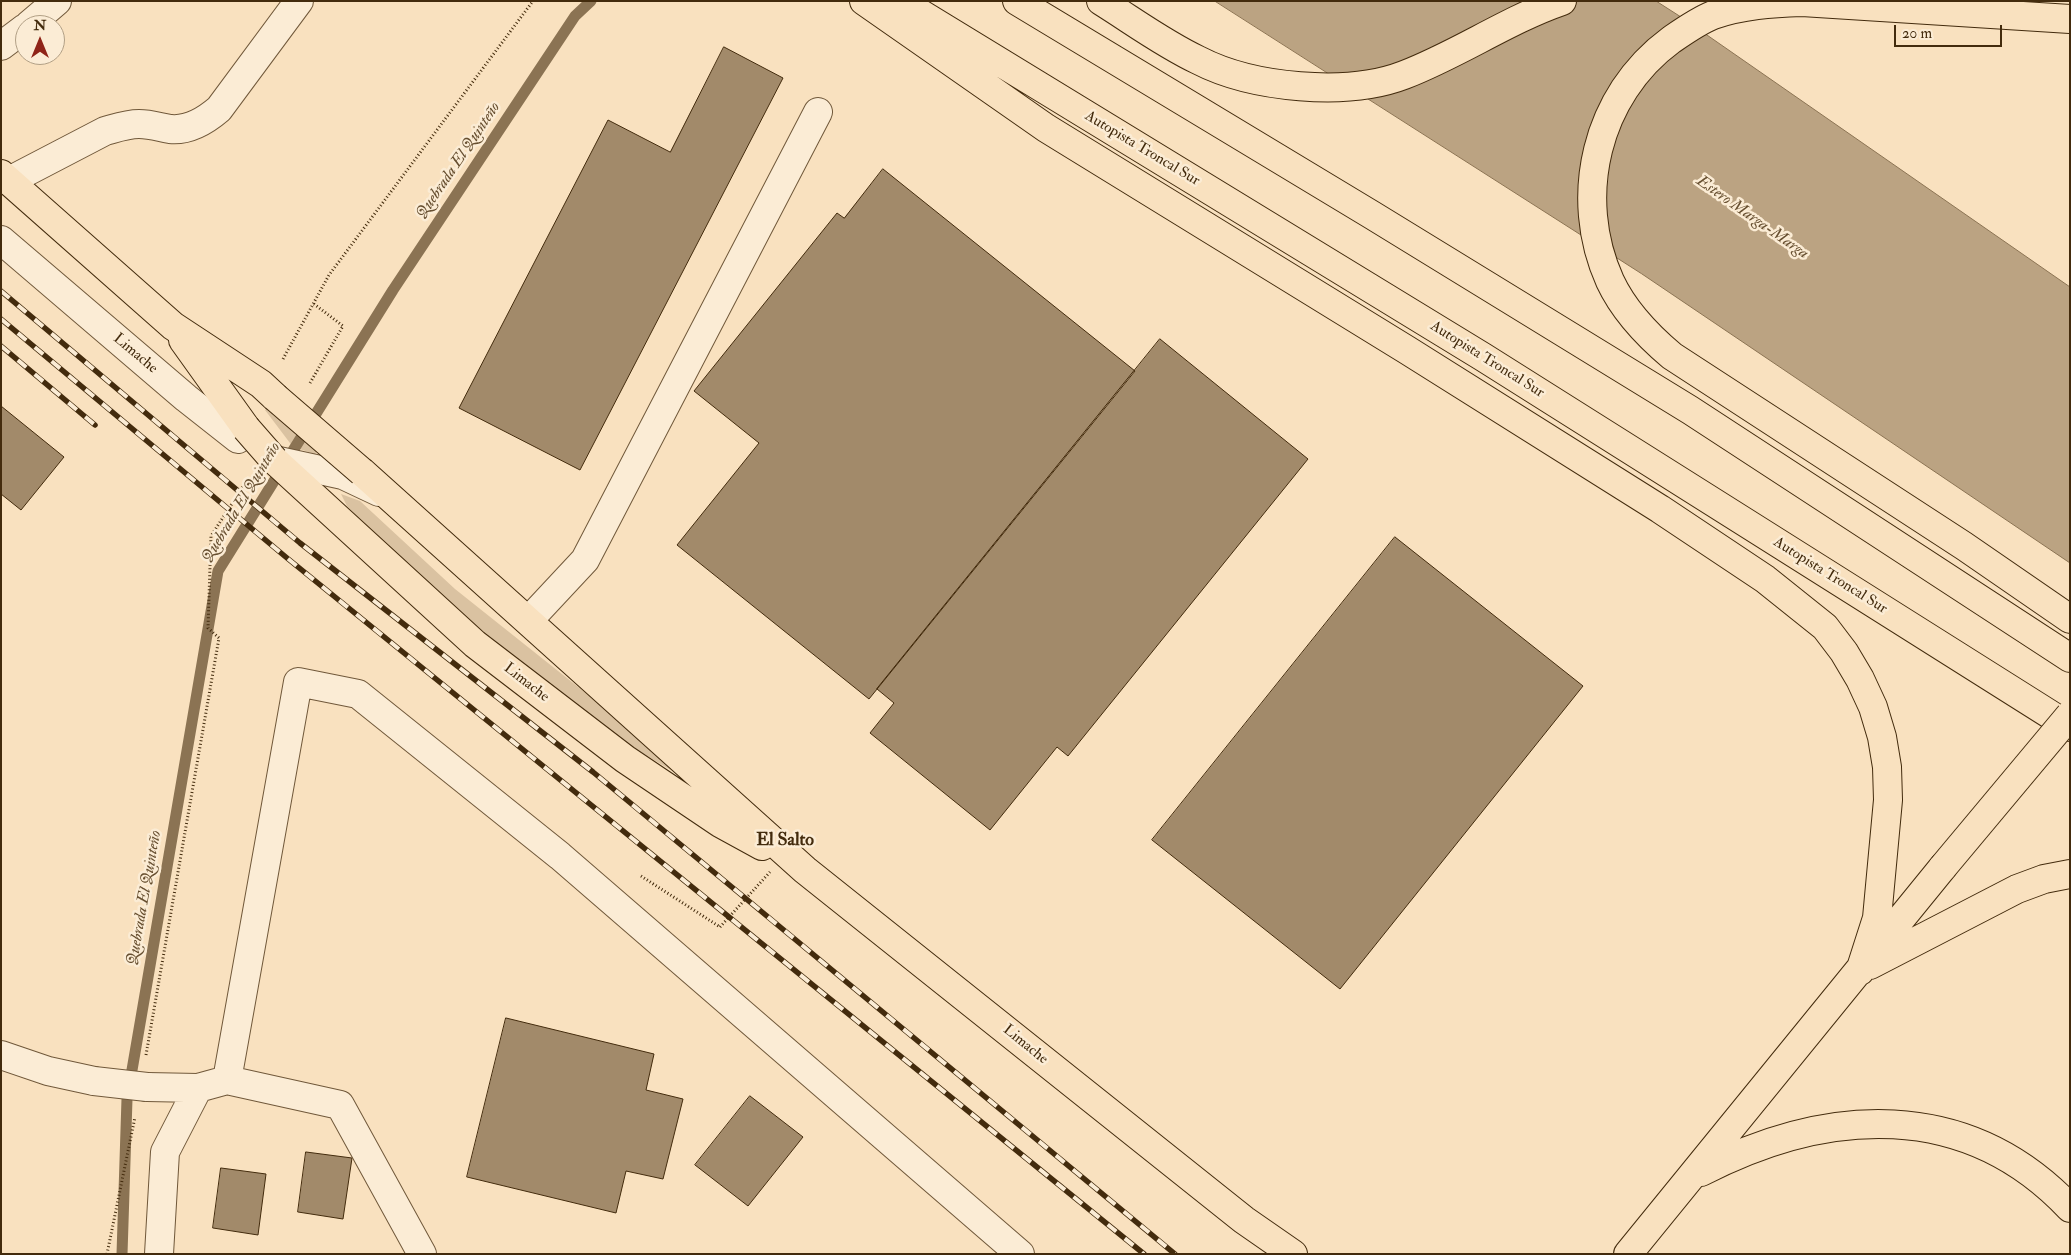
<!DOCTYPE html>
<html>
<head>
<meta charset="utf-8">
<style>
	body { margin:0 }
	#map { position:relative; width:2071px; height:1255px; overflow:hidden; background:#f9e1bf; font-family:"IM FELL Double Pica",serif }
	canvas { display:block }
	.frame { position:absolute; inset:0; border:2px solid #432b0d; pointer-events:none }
	.north { position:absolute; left:15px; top:15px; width:50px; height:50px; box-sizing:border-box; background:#fbecd5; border:1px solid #b19f85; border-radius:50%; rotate:0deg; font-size:14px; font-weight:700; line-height:20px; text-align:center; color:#432b0d }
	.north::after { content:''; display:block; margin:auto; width:18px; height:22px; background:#8f2418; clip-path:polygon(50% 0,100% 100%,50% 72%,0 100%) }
	.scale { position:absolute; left:1894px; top:25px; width:108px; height:22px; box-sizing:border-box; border:2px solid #432b0d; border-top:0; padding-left:6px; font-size:15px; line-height:18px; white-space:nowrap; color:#432b0d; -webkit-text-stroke:4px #fbecd5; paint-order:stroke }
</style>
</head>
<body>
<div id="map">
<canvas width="2071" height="1255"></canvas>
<div class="frame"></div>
<div class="north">N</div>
<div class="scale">20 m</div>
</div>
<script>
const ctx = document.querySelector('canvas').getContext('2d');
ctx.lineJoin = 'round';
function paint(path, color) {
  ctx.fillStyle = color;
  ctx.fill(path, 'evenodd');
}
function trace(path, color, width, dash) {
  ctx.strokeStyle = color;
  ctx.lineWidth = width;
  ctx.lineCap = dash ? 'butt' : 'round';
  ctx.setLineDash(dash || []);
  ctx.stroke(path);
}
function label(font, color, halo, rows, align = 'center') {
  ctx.font = font + ' "IM FELL Double Pica",serif';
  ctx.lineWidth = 5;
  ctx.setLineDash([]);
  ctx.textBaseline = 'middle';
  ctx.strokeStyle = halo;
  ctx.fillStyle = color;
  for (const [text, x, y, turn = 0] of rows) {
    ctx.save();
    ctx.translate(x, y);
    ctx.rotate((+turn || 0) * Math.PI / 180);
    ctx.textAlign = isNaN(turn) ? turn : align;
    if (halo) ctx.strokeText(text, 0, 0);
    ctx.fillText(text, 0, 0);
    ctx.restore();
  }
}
const green = new Path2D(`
	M268,407l50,43 -3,4 -22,-7 -28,-37z
	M341,494l19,7 95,88 235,187 -1,5 -60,-36 -159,-124 -86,-77 -37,-38z`);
const water = new Path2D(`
	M1215,1h441l25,16 389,270v276l-428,-289z`);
const stream = new Path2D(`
	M122,1254l5,-155 91,-528 175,-281 182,-274 16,-15`);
const building = new Path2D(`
	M724,47l59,31 -203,392 -121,-62 149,-288 62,32z
	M883,169l252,202 -266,328 -192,-154 82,-102 -65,-52 143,-178 7,5z
	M1160,339l148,120 -240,297 -11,-9 -67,83 -120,-97 24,-30 -17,-14z
	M1,406l63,51 -43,53 -20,-16z
	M1395,537l188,149 -243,303 -188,-149z
	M506,1018l148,36 -8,36 37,9 -20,80 -37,-8 -10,42 -149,-36z
	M750,1096l53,41 -55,69 -53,-41z
	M306,1152l46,6 -9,61 -45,-7z
	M221,1168l45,6 -8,61 -45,-7z`);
const path = new Path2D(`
	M283,359l46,-84 204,-274
	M310,383l33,-57 -29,-22
	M641,876l79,51
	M146,1055l73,-417 -11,-10 3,-92 37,-57
	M107,1254l28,-137`);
const minor = new Path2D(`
	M29,25l28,-24
	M1,46l24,-18
	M9,181l96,-50c11,-3 22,-7 34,-7 11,0 20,3 31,5 19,2 35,-8 49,-20l80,-108
	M1,240l185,158 52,41
	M274,460l69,15 36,17
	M529,620l56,-60 233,-448
	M1,1055l47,16 46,10
	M227,1080l113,25 82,149
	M147,1087l51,1 29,-8 71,-398 60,12 202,162 460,398
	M159,1254l6,-102 33,-64`);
const major = new Path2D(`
	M1,174l172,152 88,58 14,13
	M183,340l63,88
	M274,460l201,184 150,115 95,64 42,23
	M362,472l443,398 439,350 49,34`);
const highway = new Path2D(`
	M864,1l182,127 361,222 253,159 105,70 60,48 19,25 16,27 13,28 9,30 5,30 1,33 -11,118 -17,53
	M900,1l583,356 587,370
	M1017,1l355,214 318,195 380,248
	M1101,1c32,20 63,43 97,59 54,28 149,37 206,15 55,-21 103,-55 158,-74
	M2070,19l-268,-17c-30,1 -60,3 -89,13 -15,6 -29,16 -42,25 -75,55 -99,157 -61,241 14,30 37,54 62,75l292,190 106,73
	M1870,965l147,-76 27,-10 26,-5
	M1701,1172c126,-65 265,-74 369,36
	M1628,1254l315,-387`);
const rail = new Path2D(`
	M1,291l299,252 293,229 582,482
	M1,319l286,239 857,696
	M1,346l94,79`);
const pathBridge = new Path2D(`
	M720,927l50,-55`);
const minorBridge = new Path2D(`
	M94,1081l53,6`);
const majorBridge = new Path2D(`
	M275,397l87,75
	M246,428l28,32`);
const highwayBridge = new Path2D(`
	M1943,867l127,-152`);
const streetNames = [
	["Autopista Troncal Sur",1142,149,31],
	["Limache",135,354,40],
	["Autopista Troncal Sur",1487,360,32],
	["Autopista Troncal Sur",1830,576,32],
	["Limache",526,683,38],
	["Limache",1025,1045,39]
];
const waterNames = [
	["Quebrada El Quinteño",459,161,-56],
	["Estero Marga-Marga",1752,218,35],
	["Quebrada El Quinteño",242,503,-59],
	["Quebrada El Quinteño",145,898,-80]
];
const quarterNames = [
	["El Salto",785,841]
];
paint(green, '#dac2a1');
paint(water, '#bba382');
trace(water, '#8b7353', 1);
trace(stream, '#8b7353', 11);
paint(building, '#a28a6a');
trace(building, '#432b0d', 1);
trace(minor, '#70583a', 30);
trace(major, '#432b0d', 30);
trace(highway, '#432b0d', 30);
trace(path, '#432b0d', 3, [1, 2.5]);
trace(minor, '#fbecd5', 28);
trace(major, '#f9e1bf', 28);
trace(highway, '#f9e1bf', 28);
trace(rail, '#432b0d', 5.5);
trace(rail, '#fbecd5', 4, [11]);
trace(minorBridge, '#70583a', 30, []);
trace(majorBridge, '#432b0d', 30, []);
trace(highwayBridge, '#432b0d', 30, []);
trace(pathBridge, '#432b0d', 3, [1, 2.5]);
trace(minorBridge, '#fbecd5', 28);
trace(majorBridge, '#f9e1bf', 28);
trace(highwayBridge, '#f9e1bf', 28);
label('15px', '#432b0d', '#fbecd5', streetNames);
label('italic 16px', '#674f30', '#fbecd5', waterNames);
label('bold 18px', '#432b0d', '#fbecd5', quarterNames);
</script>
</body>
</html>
